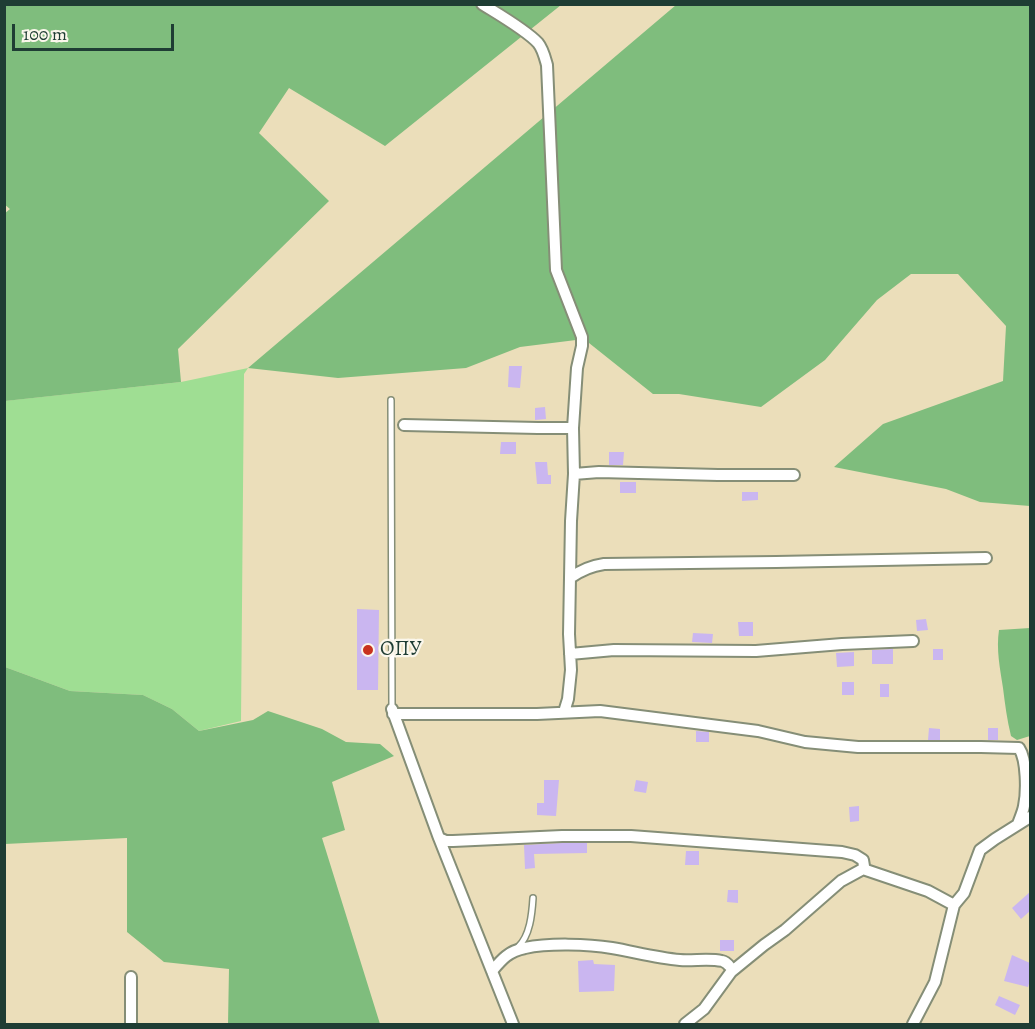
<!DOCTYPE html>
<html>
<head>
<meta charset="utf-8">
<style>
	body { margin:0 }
	#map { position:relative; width:1035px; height:1029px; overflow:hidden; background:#ebdeba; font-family:Alegreya,serif }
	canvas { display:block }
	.frame { position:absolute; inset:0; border:6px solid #1f3d34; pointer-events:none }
	.scale { position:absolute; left:12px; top:24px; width:162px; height:27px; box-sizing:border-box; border:3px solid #1f3d34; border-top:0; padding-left:8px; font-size:18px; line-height:21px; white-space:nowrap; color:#1f3d34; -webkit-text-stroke:4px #fbf7ec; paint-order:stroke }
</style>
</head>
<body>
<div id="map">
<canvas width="1035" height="1029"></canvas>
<div class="frame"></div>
<div class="scale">100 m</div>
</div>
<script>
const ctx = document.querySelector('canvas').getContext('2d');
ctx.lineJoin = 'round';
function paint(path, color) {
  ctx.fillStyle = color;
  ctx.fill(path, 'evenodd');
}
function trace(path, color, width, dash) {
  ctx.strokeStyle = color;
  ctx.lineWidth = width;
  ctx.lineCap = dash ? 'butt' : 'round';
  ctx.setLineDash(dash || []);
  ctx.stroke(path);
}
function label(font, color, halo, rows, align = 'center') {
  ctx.font = font + ' Alegreya,serif';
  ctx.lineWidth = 4.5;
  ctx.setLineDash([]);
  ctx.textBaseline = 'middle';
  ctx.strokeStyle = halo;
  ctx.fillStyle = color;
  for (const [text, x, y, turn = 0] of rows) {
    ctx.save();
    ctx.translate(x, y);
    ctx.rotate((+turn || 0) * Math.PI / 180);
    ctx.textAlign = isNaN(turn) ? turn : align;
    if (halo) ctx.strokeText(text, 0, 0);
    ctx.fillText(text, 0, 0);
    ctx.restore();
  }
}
const green = new Path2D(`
	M248,368l-4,6 -3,347 -42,10 -27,-22 -29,-14 -73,-4 -65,-24 -1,-266 177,-19z`);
const forest = new Path2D(`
	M5,5h556l-176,141 -96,-58 -30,45 70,68 -151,148 3,33 -176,19 -1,-187 6,-5 -6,-5z
	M676,5h354v501l-50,-4 -34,-13 -112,-22 49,-43 120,-43 3,-55 -48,-52h-47l-34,26 -52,60 -64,47 -82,-13h-26l-69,-55 -64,8 -54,21 -128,10 -90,-10z
	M1030,628v108l-13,4 -6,-4c-4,-16 -6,-32 -8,-48 -3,-19 -7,-39 -4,-58z
	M5,667l65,24 73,4 29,14 27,22 54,-11 15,-9 54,18 24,13 34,2 14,12 -62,26 13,48 -23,8 58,186h-152l1,-55 -65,-7 -37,-30v-94l-122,6z`);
const building = new Path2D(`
	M509,366h13l-2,22 -12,-1z
	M545,407l1,12 -11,1v-12z
	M501,442h15v12h-16z
	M609,452h15l-1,13h-14z
	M535,462h12l1,13h3v9h-14z
	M620,482h16v11h-16z
	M742,492h16v8l-16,1z
	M357,609l22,1 -1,80h-21z
	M926,619l2,11 -11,1 -1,-11z
	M738,622h15v14h-14z
	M693,633l20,1 -1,9 -20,-1z
	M893,649v15h-21v-14z
	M933,649h10v11h-10z
	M854,652v14l-17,1 -1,-14z
	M842,682h12v13h-12z
	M880,684h9v13h-9z
	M929,728l11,1v11h-12z
	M988,728h10v12h-10z
	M696,731l13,1v10h-13z
	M544,780h15l-3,36 -19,-1v-12h7z
	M636,780l12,2 -2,11 -12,-2z
	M859,806v15l-9,1 -1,-15z
	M562,843h25v10l-53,1 1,14 -10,1 -1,-24z
	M686,851h13v14h-14z
	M728,890h10v13l-11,-1z
	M1030,892v19l-9,8 -9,-11z
	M720,940h14v11h-14z
	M1012,955l18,8v17l-2,7 -24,-6z
	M593,960l1,4 21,1 -1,26 -35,1 -1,-31z
	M999,996l21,9 -5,10 -20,-10z`);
const service = new Path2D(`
	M391,400l1,309
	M518,947c12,-11 14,-33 15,-49`);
const minor = new Path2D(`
	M482,4c16,10 44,26 56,39 5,6 7,15 9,22l9,205 26,67v9l-5,22 -4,60 1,46 -3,47 -2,113 2,36 -3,29 -4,13
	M404,425l134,3h35
	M574,474l25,-2 119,3h76
	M570,578c11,-8 20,-12 34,-14l172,-2 210,-4
	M570,654l44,-4 142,1 86,-7 71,-3
	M392,709l47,129 74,186
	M393,714h144l63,-3 158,20 47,11 53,5h123l38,1c8,12 8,44 5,58 -1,6 -4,12 -6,18
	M439,838l7,3h7l109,-5h69l211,16 13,3 8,5 1,6 -1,3 -22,12 -56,49 -21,15 -33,27 -27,37 -19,15
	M863,869l65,22 26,14
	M492,971c10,-12 17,-20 33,-23 23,-5 63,-4 87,0 23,4 45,10 68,12 14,1 29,-2 42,1 5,1 7,5 10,8l-1,3
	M131,977v47
	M913,1024l22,-42 19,-77 10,-12 16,-43 15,-11 35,-22`);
const markers = [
	[368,650,6,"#c8321e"]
];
const poiNames = [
	["ОПУ",380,650]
];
paint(green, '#9fde93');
paint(forest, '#7fbd7d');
paint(building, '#cab6f0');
trace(service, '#858e77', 8);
trace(minor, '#858e77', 14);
trace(service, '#fff', 5);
trace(minor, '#fff', 10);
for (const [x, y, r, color] of markers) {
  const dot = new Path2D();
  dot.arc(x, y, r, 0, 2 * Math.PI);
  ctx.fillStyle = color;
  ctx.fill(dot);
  trace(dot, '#fbf7ec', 2);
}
label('21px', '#1f3d34', '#fbf7ec', poiNames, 'left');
</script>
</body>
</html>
